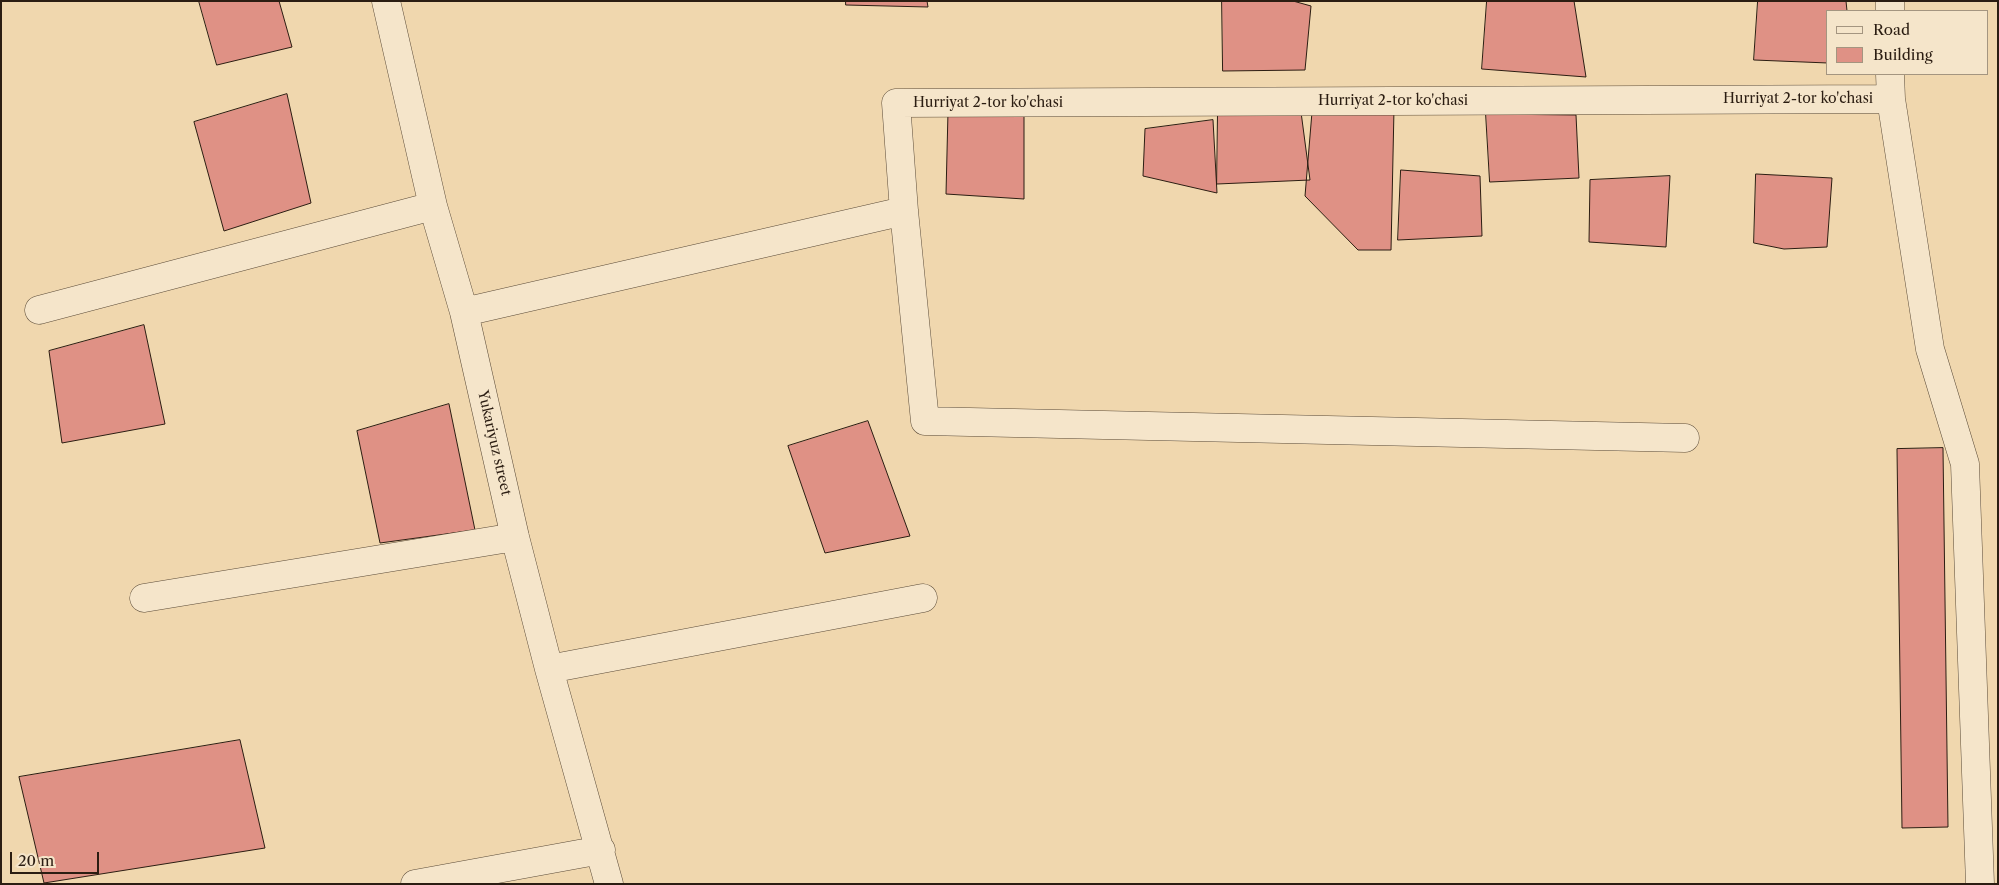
<!DOCTYPE html>
<html>
<head>
<meta charset="utf-8">
<style>
	body { margin:0 }
	#map { position:relative; width:1999px; height:885px; overflow:hidden; background:#f0d7ae; font-family:"Libre Caslon Text",serif }
	canvas { display:block }
	.frame { position:absolute; inset:0; border:2px solid #2b1d12; pointer-events:none }
	.legend { position:absolute; left:1826px; top:10px; width:162px; height:65px; box-sizing:border-box; background:#f5e5ca; border:1px solid #a49580; margin:0; padding:6px 9px; list-style:none; font-size:15px; color:#2b1d12 }
	.legend li { display:flex; align-items:center; gap:10px; height:25px }
	.legend b { width:25px; border:1px solid #a49580 }
	.scale { position:absolute; left:10px; top:852px; width:89px; height:22px; box-sizing:border-box; border:2px solid #2b1d12; border-top:0; padding-left:6px; font-size:15px; line-height:18px; white-space:nowrap; color:#2b1d12; -webkit-text-stroke:4px #f5e5ca; paint-order:stroke }
</style>
</head>
<body>
<div id="map">
<canvas width="1999" height="885"></canvas>
<div class="frame"></div>
<ul class="legend">
<li><b style="height:6px;background:#f5e5ca"></b>Road</li>
<li><b style="height:14px;background:#df9185"></b>Building</li>
</ul>
<div class="scale">20 m</div>
</div>
<script>
const ctx = document.querySelector('canvas').getContext('2d');
ctx.lineJoin = 'round';
function paint(path, color) {
  ctx.fillStyle = color;
  ctx.fill(path, 'evenodd');
}
function trace(path, color, width, dash) {
  ctx.strokeStyle = color;
  ctx.lineWidth = width;
  ctx.lineCap = dash ? 'butt' : 'round';
  ctx.setLineDash(dash || []);
  ctx.stroke(path);
}
function label(font, color, halo, rows, align = 'center') {
  ctx.font = font + ' "Libre Caslon Text",serif';
  ctx.lineWidth = 4;
  ctx.setLineDash([]);
  ctx.textBaseline = 'middle';
  ctx.strokeStyle = halo;
  ctx.fillStyle = color;
  for (const [text, x, y, turn = 0] of rows) {
    ctx.save();
    ctx.translate(x, y);
    ctx.rotate((+turn || 0) * Math.PI / 180);
    ctx.textAlign = isNaN(turn) ? turn : align;
    if (halo) ctx.strokeText(text, 0, 0);
    ctx.fillText(text, 0, 0);
    ctx.restore();
  }
}
const building = new Path2D(`
	M199,1h80l13,46 -75,18z
	M846,1h81l1,6 -82,-2z
	M1222,1h71l18,5 -6,64 -82,1z
	M1487,1h87l12,76 -104,-8z
	M1758,1h88l1,10h-19v52l-74,-3z
	M287,94l24,109 -87,28 -30,-109z
	M1218,107l83,5 9,68 -93,4z
	M1394,109l-3,141h-33l-53,-54 7,-84z
	M1024,111v88l-78,-5 2,-82z
	M1486,114l90,1 3,63 -89,4z
	M1213,120l4,73 -74,-17 2,-47z
	M1401,170l79,6 2,60 -84,4z
	M1756,174l76,4 -5,69 -43,2 -30,-6z
	M1670,176l-4,71 -77,-5 1,-62z
	M144,325l21,99 -103,19 -13,-92z
	M449,404l26,126 -95,13 -23,-112z
	M868,421l42,115 -85,17 -37,-107z
	M1943,448l5,379 -46,1 -5,-379z
	M240,740l25,108 -221,35 -25,-106z`);
const minor = new Path2D(`
	M386,1l47,205 31,106 51,225 34,132 60,215
	M1890,1v10
	M1890,74l1,25 39,250 35,115 15,420
	M39,310l394,-104
	M464,312l440,-101
	M1685,438l-760,-17 -21,-210 -8,-108 995,-4
	M144,598l371,-61
	M549,669l374,-71
	M415,884l186,-34`);
const streetNames = [
	["Hurriyat 2-tor ko'chasi",1798,99],
	["Hurriyat 2-tor ko'chasi",1393,101],
	["Hurriyat 2-tor ko'chasi",988,103],
	["Yukariyuz street",494,443,77]
];
paint(building, '#df9185');
trace(building, '#2b1d12', 1);
trace(minor, '#5c4c39', 29);
trace(minor, '#f5e5ca', 28);
label('14px', '#2b1d12', '#f5e5ca', streetNames);
</script>
</body>
</html>
